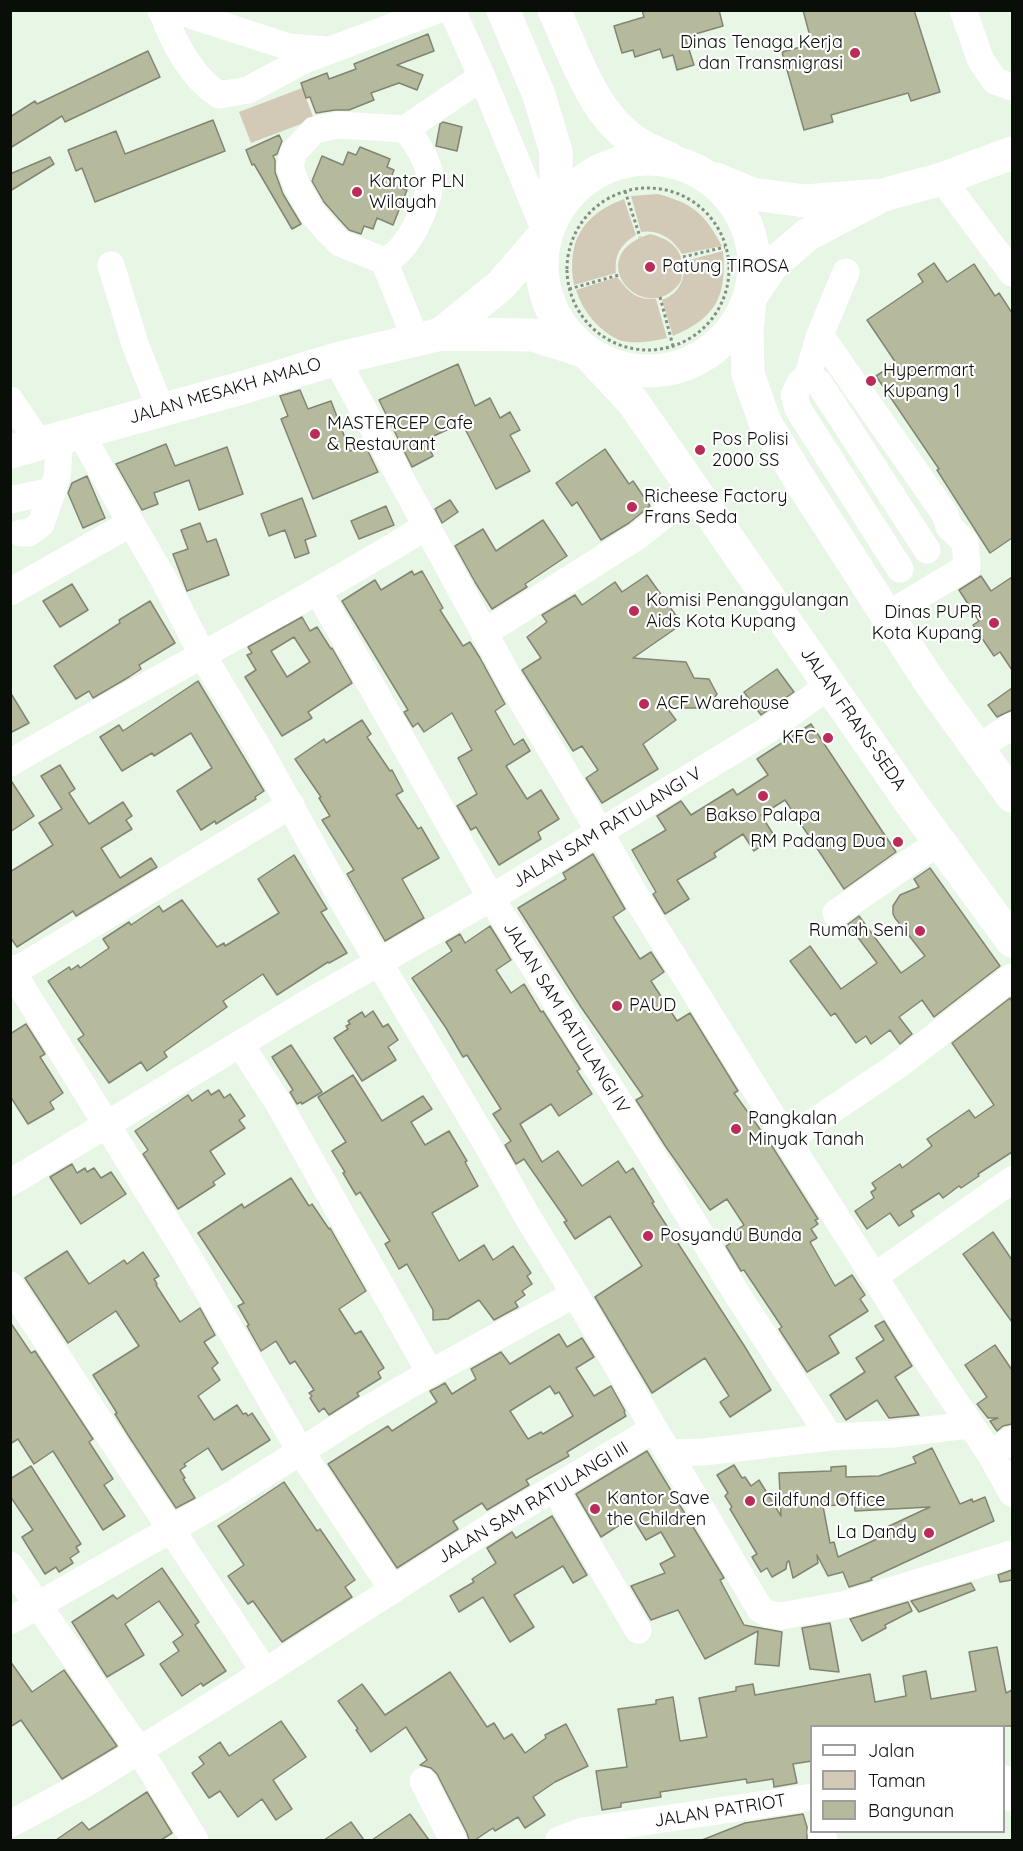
<!DOCTYPE html>
<html>
<head>
<meta charset="utf-8">
<style>
	body { margin:0 }
	#map { position:relative; width:1023px; height:1851px; overflow:hidden; background:#e8f6e6; font-family:Quicksand,sans-serif }
	canvas { display:block }
	.frame { position:absolute; inset:0; border:12px solid #090e09; pointer-events:none }
	.legend { position:absolute; left:810px; top:1725px; width:195px; height:108px; box-sizing:border-box; background:#fff; border:2px solid #9d9f9d; margin:0; padding:8px 10px; list-style:none; font-size:18px; color:#090e09 }
	.legend li { display:flex; align-items:center; gap:12px; height:30px }
	.legend b { width:30px; border:2px solid #9d9f9d }
</style>
</head>
<body>
<div id="map">
<canvas width="1023" height="1851"></canvas>
<div class="frame"></div>
<ul class="legend">
<li><b style="height:8px;background:#fff"></b>Jalan</li>
<li><b style="height:16px;background:#d2cab7"></b>Taman</li>
<li><b style="height:16px;background:#b4ba9b"></b>Bangunan</li>
</ul>
</div>
<script>
const ctx = document.querySelector('canvas').getContext('2d');
ctx.lineJoin = 'round';
function paint(path, color) {
  ctx.fillStyle = color;
  ctx.fill(path, 'evenodd');
}
function trace(path, color, width, dash) {
  ctx.strokeStyle = color;
  ctx.lineWidth = width;
  ctx.lineCap = dash ? 'butt' : 'round';
  ctx.setLineDash(dash || []);
  ctx.stroke(path);
}
function label(font, color, halo, rows, align = 'center') {
  ctx.font = font + ' Quicksand,sans-serif';
  ctx.lineWidth = 4.5;
  ctx.setLineDash([]);
  ctx.textBaseline = 'middle';
  ctx.strokeStyle = halo;
  ctx.fillStyle = color;
  for (const [text, x, y, turn = 0] of rows) {
    ctx.save();
    ctx.translate(x, y);
    ctx.rotate((+turn || 0) * Math.PI / 180);
    ctx.textAlign = isNaN(turn) ? turn : align;
    if (halo) ctx.strokeText(text, 0, 0);
    ctx.fillText(text, 0, 0);
    ctx.restore();
  }
}
const green = new Path2D(`
	M302,88l12,31 -63,24 -12,-31z
	M658,194c36,10 46,19 64,52l-40,8c-9,-15 -23,-25 -41,-22l-10,-36z
	M624,199l12,36c-15,9 -22,20 -20,38l-42,12c-8,-43 9,-71 50,-86z
	M650,234c20,5 34,15 32,37 0,5 0,9 -3,13 -35,45 -100,-28 -29,-50z
	M723,251c4,45 -7,67 -50,85l-11,-36c19,-7 22,-21 23,-39z
	M617,277c13,15 17,23 39,22l11,39c-13,3 -34,7 -48,2 -21,-10 -36,-28 -43,-50z`);
const building = new Path2D(`
	M642,10h77l4,16 -38,11 9,28 -17,5 -4,-15 -10,3 -3,-9 -25,8 -2,-7 -11,3 -8,-27 30,-9z
	M803,10h111l26,82 -29,9 -3,-8 -77,22 2,7 -29,8 -22,-78 30,-8z
	M428,34l6,17 -37,14 26,10 -6,15 -18,-7 -28,10 3,7 -25,10h-14l-19,3 -6,-16 -4,1 -5,-15 26,-10 2,6 27,-10 -2,-5z
	M148,51l12,26 -95,45 -3,-6 -52,32v-31l25,-16 2,3z
	M213,120l12,31 -130,51 -13,-34 -6,3 -8,-21 48,-19 9,23z
	M443,122l19,5 -5,24 -21,-5 4,-22z
	M279,135l3,6 -5,13 -4,2 2,4v12l8,22 18,30 -9,5 -38,-65 -2,1 -6,-15z
	M360,147l30,12 -3,8 7,3 -5,13 18,7 -14,35 -16,-7 -4,11 -9,-3 -3,8 -12,-4 -10,-11 -15,-17 -12,-21 10,-25 21,9 5,-13 8,3z
	M50,157l4,7 -44,27v-17z
	M934,263l13,19 27,-18 21,32 4,-3 13,20v225l-22,15 -53,-83 2,-1 -63,-93 20,-13 -29,-43 56,-38 -5,-8z
	M458,364l17,42 15,-8 10,20 10,-6 10,18 -10,5 20,36 -34,18 -34,-66 -37,17 8,16 -21,11 -33,-67z
	M300,390l8,19 23,-8 19,50 15,-6 13,27 -65,27 -32,-80 7,-3 -8,-20z
	M166,444l9,22 52,-19 16,47 -44,16 -10,-30 -35,13 4,11 -16,6 -26,-46z
	M605,449l24,35 4,-3 17,25 -21,17 -28,17 -24,-38 -5,4 -16,-23z
	M87,476l18,42 -22,10 -15,-35 4,-10z
	M302,498l14,38 -11,4 4,13 -14,5 -10,-28 -16,6 -8,-22z
	M450,500l8,12 -16,11 -7,-14z
	M386,506l8,19 -35,14 -8,-18z
	M543,520l24,36 -42,28 2,3 -35,22 -17,-27 -20,-36 28,-17 13,22z
	M200,523l7,19 9,-3 13,36 -42,16 -14,-37 15,-5 -7,-19z
	M412,571l2,4 8,-4 21,37 -3,2 23,36 7,-4 10,16 25,46 -10,7 19,34 9,-6 7,12 -24,15 21,33 14,-9 18,29 -21,13 3,7 -42,26 -23,-38 -5,3 -14,-24 20,-12 -19,-36 14,-8 -20,-37 -28,19 -6,-9 -5,4 -9,-15 4,-2 -66,-109 33,-21 6,10z
	M647,575l35,49 -49,34 53,4 8,16 15,1 8,15 -9,14h-41l9,12 -33,24 15,25 -56,34 -16,-25 12,-8 -16,-24 -9,5 -51,-81 19,-12 -14,-21 20,-15 -5,-7 33,-20 7,10 33,-23 7,10z
	M981,576l10,15 21,-14v93l-12,-18 -6,4 -21,-31 6,-4 -20,-31z
	M72,584l16,26 -28,17 -17,-26z
	M150,601l25,42 -36,22 2,4 -12,8 -36,21 -4,-7 -13,8 -22,-33 66,-43 -1,-3z
	M302,617l8,14 7,-4 14,22 1,-1 20,35 -44,29 4,6 -30,18 -37,-59 11,-7 -9,-15 5,-2 -4,-6zM294,637l16,25 -23,15 -16,-26z
	M777,669l17,23 -33,23 -17,-23z
	M198,681l66,110 -9,6 1,2 -40,25 -1,-3 -14,9 -24,-39 35,-23 -21,-35 -37,23 -2,-3 -30,18 -22,-34 19,-12 4,6z
	M1012,688v22l-15,7 -9,-12z
	M10,692l19,31 -19,10z
	M362,720l9,14 -4,3 23,34 2,-1 11,21 -7,4 22,34 3,-2 18,31 -37,21 22,39 -39,23 -38,-67 7,-4 -32,-50 8,-4 -11,-18 2,-1 -26,-38 29,-20 2,4z
	M811,724l85,128 -52,37 -59,-89 -24,15 14,22 -21,14 -11,-17 -29,19 2,4 -39,23 12,19 -24,15 -12,-20 3,-2 -24,-42 34,-20 -9,-14 24,-15 10,14 42,-26 4,6 31,-20 -11,-16z
	M60,765l15,24 -6,4 20,31 34,-22 9,14 -6,4 6,9 -31,19 19,30 31,-20 6,9 -81,49 -3,-5 -56,36 -7,-10v-65l43,-27 -14,-22 23,-14 -21,-33z
	M10,779l24,37 -24,16z
	M593,854l32,55 -12,8 27,42 11,-7 13,20 -13,9 26,40 13,-8 48,78 -4,2 36,50 48,76 -3,1 3,4 -7,5 6,9 -7,4 25,44 17,-11 13,20 -5,4 8,12 -39,25 10,17 -32,19 -28,-43 3,-2 -38,-57 -3,1 -15,-25 6,-4 -4,-6 16,-11 -17,-26 -17,11 -44,-63 -30,-47 7,-4 -62,-89 -63,-99 48,-29 -3,-6z
	M294,855l33,54 -6,3 26,41 -18,10 -1,-1 -51,33 -14,-21 -40,27 4,6 -63,45 3,5 -20,14 -6,-9 -32,21 -31,-44 6,-4 -36,-54 21,-14 2,3 7,-5 2,3 29,-20 -6,-9 26,-17 2,3 28,-19 4,6 19,-12 35,47 7,-4 1,3 54,-33 -21,-34z
	M930,868l70,98 -66,51 -12,-17 -23,17 13,17 -12,10 -10,-14 -19,14 -5,-8 -10,7 -21,-30 -4,3 -41,-55 20,-15 31,43 36,-26 -29,-39 11,-8 42,57 24,-17 -30,-38 -2,-4v-8l7,-11 19,-8 -5,-8z
	M490,926l21,34 -15,10 15,23 13,-9 17,28 2,-1 37,58 -3,2 15,23 -33,22 -8,-12 -31,20 22,38 16,-11 24,35 36,-25 8,12 7,-5 21,34 -2,1 93,144 26,43 -41,27 -10,-15 9,-6 -24,-38 -53,35 -57,-96 47,-31 -32,-50 -35,23 -11,-17 3,-1 -43,-62 -8,5 -11,-19 6,-4 -18,-27 8,-5 -34,-54 -4,2 -17,-29 -34,-50 40,-27 -6,-9 14,-8 5,9z
	M1010,998l2,4v150l-34,22 1,2 -18,12 -2,-2 -16,12 -4,-5 -28,18 3,5 -15,10 -9,-13 -23,16 -12,-18 19,-13 -3,-6 5,-3 -4,-6 28,-19 2,4 30,-22 -5,-7 42,-29 6,8 19,-13 -42,-62z
	M373,1011l10,16 5,-3 10,16 -10,7 8,13 -34,21 -28,-43 14,-9 -2,-3 4,-2 -2,-3 14,-9 3,5z
	M26,1024l19,30 -5,3 23,36 -13,9 4,7 -26,15 -18,-28v-62z
	M291,1045l31,47 -20,12 -1,-2 -4,2 -7,-12 3,-2 -21,-33z
	M353,1075l29,46 41,-25 9,13 -21,13 14,23 24,-14 18,30 -2,1 13,24 -46,27 27,48 25,-16 9,15 20,-14 18,27 -4,3 5,8 -10,7 3,4 -10,7 3,5 -24,13 -15,-20 -31,19 -15,1v-10l-26,-46 -8,5 -14,-25 5,-3 -30,-49 -4,3 -13,-22 2,-1 -13,-21 14,-9 -28,-45z
	M208,1090l3,5 8,-5 5,8 6,-4 15,22 -6,4 6,8 -35,23 15,23 -12,8 2,3 -37,24 -35,-55 5,-4 -13,-19 53,-36 4,6z
	M72,1164l5,9 8,-5 2,4 7,-4 7,10 10,-6 15,22 -45,30 -31,-47z
	M291,1178l18,28 3,-2 17,25 1,-1 36,63 -27,18 16,25 6,-3 23,37 -6,4 3,6 -24,15 2,3 -30,19 -5,-7 -5,4 -9,-14 2,-2 -3,-3 5,-3 -19,-29 -5,3 -14,-23 -15,10 -14,-25 2,-1 -11,-19 6,-3 -46,-70 44,-29 2,4z
	M993,1232l19,28v62l-49,-68z
	M67,1251l22,33 35,-24 3,4 16,-12 16,24 -5,3 3,5 -1,1 24,37 20,-14 15,27 -11,7 14,21 -6,5 8,12 -22,16 16,24 23,-15 6,9 3,-1 2,3 4,-3 18,27 -48,30 -14,-22 -24,16 2,2 -6,4 5,8 -2,1 12,19 -19,10 -48,-73 -13,-21 2,-1 -24,-38 46,-29 -8,-12 -15,-23 -48,32 -43,-65z
	M884,1321l28,45 -17,11 24,38 -30,3 -12,-18 -31,20 -16,-25 35,-23 -9,-14 28,-18 -9,-14z
	M10,1322l21,31 4,-2 58,88 -4,3 24,37 -9,6 21,31 -22,14 -50,-79 -19,13 -16,-25 -8,5z
	M559,1334l8,13 15,-9 12,19 -18,11 18,28 17,-10 14,25 -1,1 2,4 -59,36 2,4 -43,24 3,5 -42,25 -5,-7 -29,18 5,8 -61,39 -69,-104 60,-38 4,5 45,-29 -7,-11 8,-4 7,-4 7,11 24,-15 -5,-10 30,-17 9,12zM550,1386l5,8 4,-2 14,24 -30,18 -2,-2 -13,7 -18,-28z
	M995,1345l17,25v54l-9,2 -6,5 -7,-10 8,-3h-10l-11,-14 10,-7 -22,-32z
	M932,1448l28,56 12,-5 1,3 12,-5 9,24 -123,57 1,2 -23,7 -6,-15 -15,4 -11,-21 1,8 -25,15 -4,-17 -2,1 -1,7 -14,8 -5,-9 -6,4 -9,-15 5,-3 -27,-45 2,-2 -7,-11 3,-3 -11,-18 17,-10 8,13 3,-1 6,9 8,-6 22,36 -2,-43 52,-2v-4l15,-1v11l33,-1 37,-13 -3,-6zM854,1504l1,7 75,-4 -56,26 3,6 -39,18 -4,-15 -4,1 -7,-37z
	M647,1451l77,127 -4,2 24,45 38,7 -3,34 -24,-2 3,-33 -53,28 -27,-49 -27,10 -20,-34 34,-13 -5,-9 15,-8 -14,-24 -15,8 -14,-23 -31,20 -25,-43z
	M31,1466l50,78 -5,3 3,5 -9,6 3,5 -14,9 -3,-5 -11,7 -23,-37 11,-7 -23,-34v-17z
	M284,1482l33,49 3,-2 35,51 -10,7 7,10 -70,45 -29,-41 -5,3 -20,-28 16,-11 -26,-39z
	M552,1516l35,59 -14,8 -10,-17 -49,29 20,32 -24,15 -27,-45 -24,15 -9,-16 24,-14 -2,-3 24,-16 -9,-15 25,-16 4,6z
	M162,1568l37,54 -4,3 31,46 -23,15 -2,-3 -19,13 -22,-32 19,-13 -6,-9 10,-7 -24,-34 -34,23 19,31 -37,22 -35,-55 41,-27 4,4z
	M1012,1570v10l-12,2 -2,-7z
	M971,1583l4,7 -56,22 -8,-11z
	M908,1602l4,9 -27,14 1,3 -24,13 -12,-22z
	M830,1623l9,49 -29,-3 -8,-41z
	M997,1647l9,46 6,-3v36h-200v35l-19,3 4,19 -23,4 -1,-8 -26,4 -1,-4 -86,13 1,5 -40,6v4l-19,3 -6,-39 31,-4 -9,-58 38,-5v-4l17,-3 7,44 27,-4 -8,-39 37,-7v-4l17,-3 2,11 115,-21 5,28 31,-6 -3,-20 23,-5 5,28 45,-8 -7,-39z
	M10,1661l22,31 32,-22 53,76 -55,33 -41,-59 -11,7z
	M450,1672l37,55 7,-4 10,16 8,-5 13,19 21,-15 -1,-3 21,-11 22,42 -33,16 -22,15 12,18 -20,13 -7,-11 -23,14 -2,-3 -18,12h-6l-2,-7 -30,-59 -6,-6 -11,-3 7,-5 -21,-33 -35,25 -15,-22 2,-1 -20,-28 24,-17 23,31z
	M281,1721l25,36 -33,23 19,29 -16,11 -14,-21 -24,18 -18,-26 -11,7 -17,-25 12,-9 -5,-7 21,-15 9,14z
	M147,1792l25,41 -11,7h-105l26,-18 7,8z
	M410,1814l19,26h-57z
	M803,1814l4,13v13h-105l43,-17z
	M351,1822l13,18h-40z`);
const path = new Path2D(`
	M567 269a81 81 0 1 1 162 0a81 81 0 1 1-162 0Z
	M625,191l15,46
	M683,257l42,-10
	M569,289l50,-14
	M660,297l13,49`);
const minor = new Path2D(`
	M161,10c13,32 29,66 58,85l29,-5 56,-30 133,-50
	M452,10l30,67 64,156
	M963,10l18,51 14,20 17,6
	M161,11h17l111,36 36,3
	M338,125l67,4c10,10 25,35 25,49 0,25 -22,75 -46,83l-44,-18 -13,-13 -16,-19 -14,-25 -7,-19 3,-14 21,-23z
	M405,129l77,-52
	M942,179l70,94
	M384,261l32,79
	M111,265l24,79 26,66
	M846,272l-26,63 -13,43 -7,5 -6,12 4,14 102,160
	M820,335l125,179 4,13 16,15 2,25 -80,48
	M336,359l176,325 88,148 36,65 151,243 144,226 60,89 21,38
	M807,378l12,5 108,167
	M10,400l29,43
	M80,432l51,91
	M10,500l43,-9
	M21,533h8l12,-9 16,-47 3,-40
	M318,591l173,307 161,257 88,144 90,138
	M10,592l121,-69 32,55 40,78 57,95 92,166 136,229 39,70 48,78 185,315 8,5 13,2 66,-12 165,-50
	M484,633l154,-97 57,-46
	M977,748l35,-22
	M10,763c138,-81 281,-153 417,-237
	M836,913l103,-71
	M10,968l179,290 112,194 92,138
	M10,974l281,-169
	M240,1044l39,60 151,269
	M787,1140l110,-74 115,-89
	M10,1183l291,-176 190,-109 275,-167 64,-46
	M875,1276l137,-96
	M10,1285l255,387
	M669,1453l35,-1 126,-15 63,-3 76,-9
	M991,1455l21,-16
	M555,1489l83,141
	M10,1565l129,185 56,90
	M10,1621l223,-127 128,-81 69,-40 145,-79
	M1004,1779l8,19
	M423,1781l30,59
	M10,1824l75,-40 180,-112 239,-154 150,-89
	M821,1832l3,8
	M559,1840l24,-9 229,-34`);
const major = new Path2D(`
	M554,10c22,47 39,106 85,134 9,6 20,10 30,14
	M542 265a106 106 0 1 1 212 0a106 106 0 1 1-212 0Z
	M716,179l36,15 53,7 78,-6 59,-16 70,-26
	M883,195l-76,40 -35,30 -22,33 -3,33 1,43 17,48 33,55 131,204 83,115
	M441,334l60,-49 45,-52 10,-54v-27l-17,-57 -36,-85
	M10,452l235,-65 91,-28 105,-25 92,1 53,17 47,50 278,401 101,138`);
const markers = [
	[855,53,6,"#bb2c58"],
	[357,192,6,"#bb2c58"],
	[650,267,6,"#bb2c58"],
	[871,381,6,"#bb2c58"],
	[315,434,6,"#bb2c58"],
	[700,450,6,"#bb2c58"],
	[632,507,6,"#bb2c58"],
	[634,611,6,"#bb2c58"],
	[994,623,6,"#bb2c58"],
	[644,704,6,"#bb2c58"],
	[828,738,6,"#bb2c58"],
	[763,796,6,"#bb2c58"],
	[898,842,6,"#bb2c58"],
	[920,931,6,"#bb2c58"],
	[617,1006,6,"#bb2c58"],
	[736,1129,6,"#bb2c58"],
	[648,1236,6,"#bb2c58"],
	[750,1501,6,"#bb2c58"],
	[595,1509,6,"#bb2c58"],
	[929,1533,6,"#bb2c58"]
];
const poiNames = [
	["Dinas Tenaga Kerja",843,43,"right"],
	["dan Transmigrasi",843,64,"right"],
	["Kantor PLN",369,182],
	["Wilayah",369,203],
	["Patung TIROSA",662,267],
	["Hypermart",883,371],
	["Kupang 1",883,392],
	["MASTERCEP Cafe",327,424],
	["& Restaurant",327,445],
	["Pos Polisi",712,440],
	["2000 SS",712,461],
	["Richeese Factory",644,497],
	["Frans Seda",644,518],
	["Komisi Penanggulangan",646,601],
	["Aids Kota Kupang",646,622],
	["Dinas PUPR",982,613,"right"],
	["Kota Kupang",982,634,"right"],
	["ACF Warehouse",656,704],
	["KFC",816,738,"right"],
	["Bakso Palapa",763,816,"center"],
	["RM Padang Dua",886,842,"right"],
	["Rumah Seni",908,931,"right"],
	["PAUD",629,1006],
	["Pangkalan",748,1119],
	["Minyak Tanah",748,1140],
	["Posyandu Bunda",660,1236],
	["Kantor Save",607,1499],
	["the Children",607,1520],
	["Cildfund Office",762,1501],
	["La Dandy",917,1533,"right"]
];
const streetNames = [
	["JALAN MESAKH AMALO",225,391,-16],
	["JALAN FRANS-SEDA",853,719,55],
	["JALAN SAM RATULANGI V",607,828,-31],
	["JALAN SAM RATULANGI IV",566,1018,58],
	["JALAN SAM RATULANGI III",533,1503,-31],
	["JALAN PATRIOT",720,1811,-9]
];
paint(green, '#d2cab7');
paint(building, '#b4ba9b');
trace(building, '#828573', 1.5);
trace(path, '#858f84', 3, [3, 3]);
trace(minor, '#fff', 27);
trace(major, '#fff', 33);
for (const [x, y, r, color] of markers) {
  const dot = new Path2D();
  dot.arc(x, y, r, 0, 2 * Math.PI);
  ctx.fillStyle = color;
  ctx.fill(dot);
  trace(dot, '#fff', 2);
}
label('18px', '#090e09', '#fff', poiNames, 'left');
label('18px', '#090e09', '#fff', streetNames);
</script>
</body>
</html>
